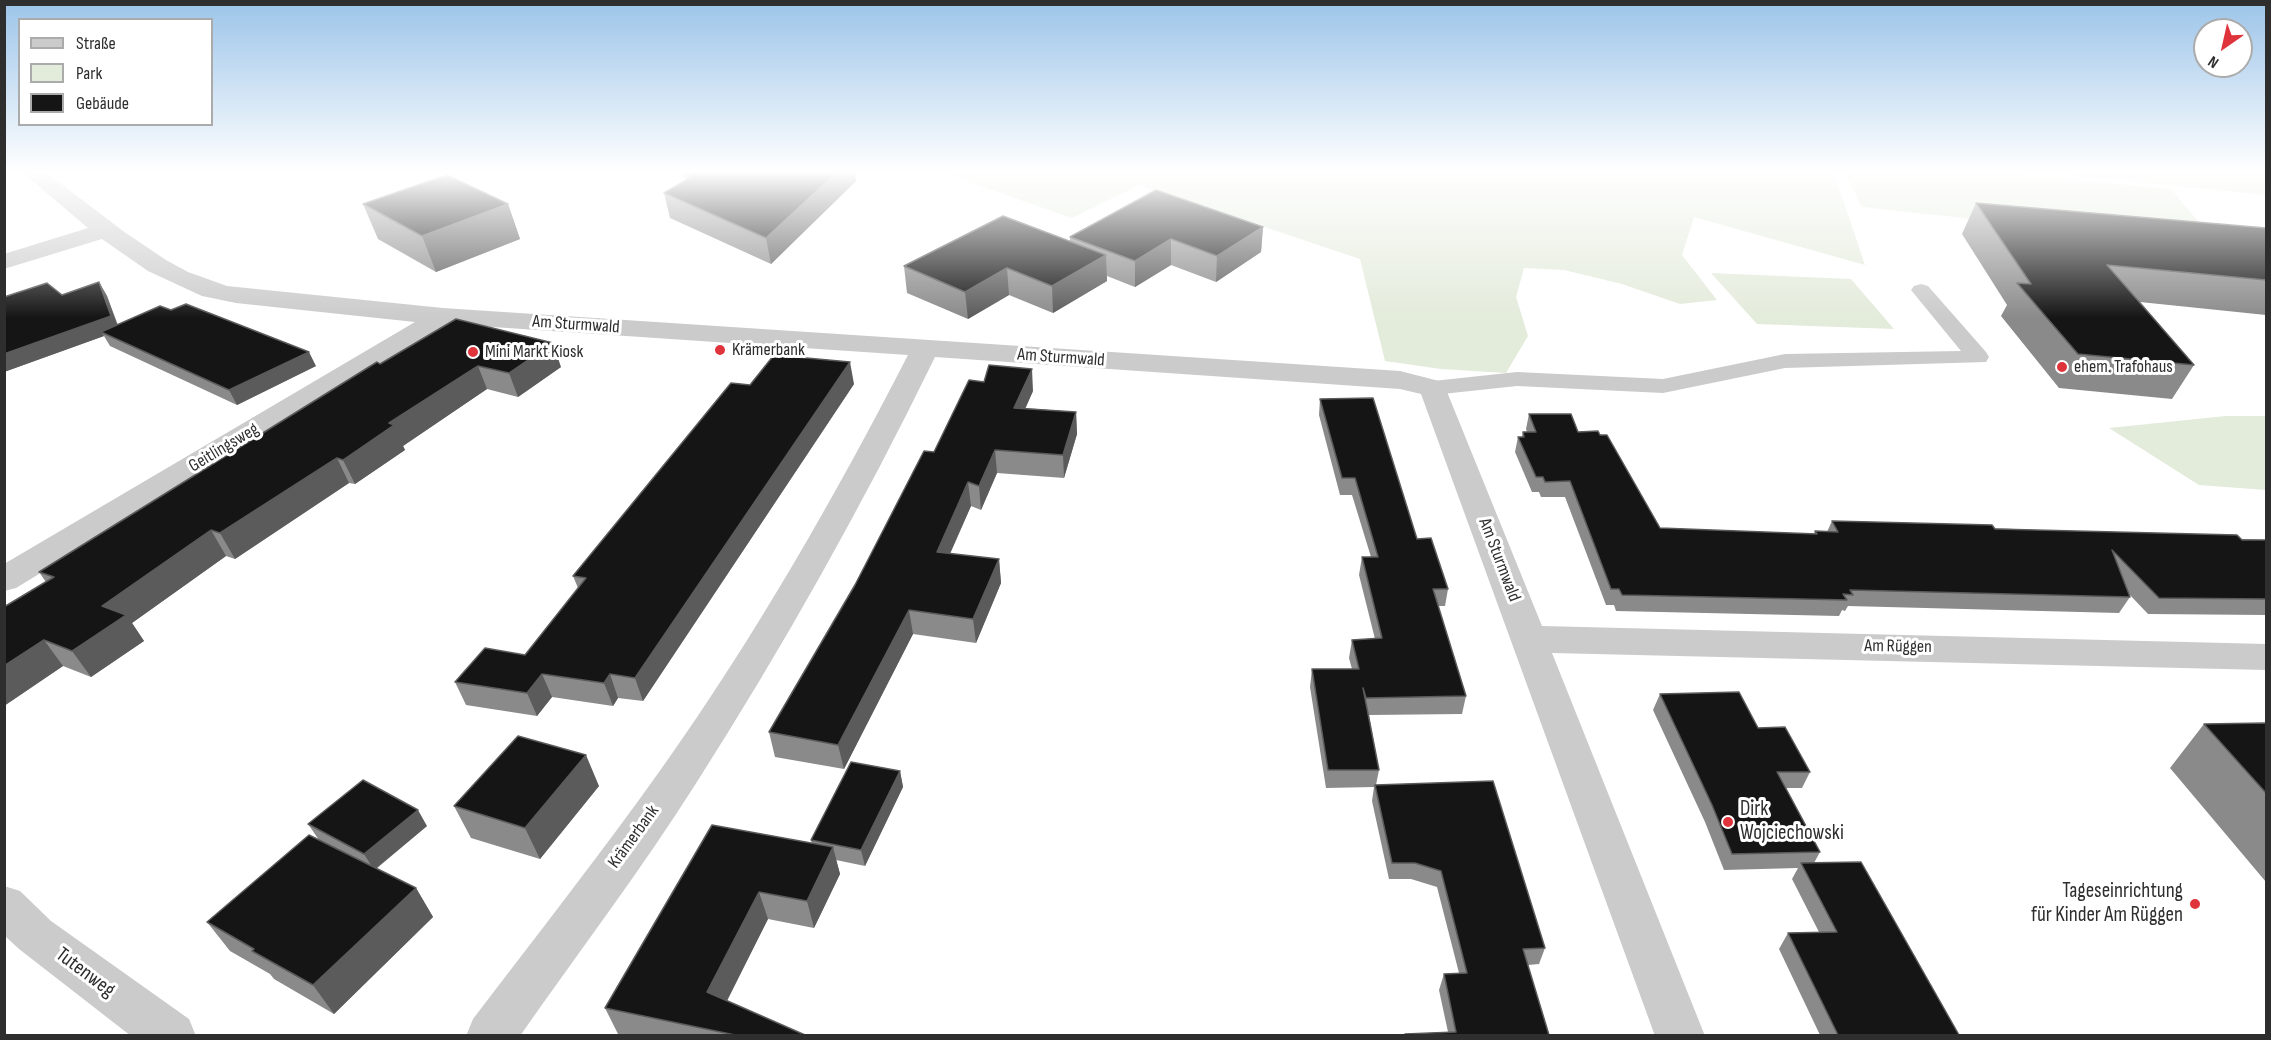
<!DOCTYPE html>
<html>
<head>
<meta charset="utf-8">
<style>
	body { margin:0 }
	#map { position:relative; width:2271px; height:1040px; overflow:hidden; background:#fff; font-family:"Sofia Sans Condensed",sans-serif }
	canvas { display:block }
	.frame { position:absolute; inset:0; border:6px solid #2e2e2e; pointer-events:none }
	.legend { position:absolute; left:18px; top:18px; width:195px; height:108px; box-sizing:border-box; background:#fff; border:2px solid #ababab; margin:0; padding:8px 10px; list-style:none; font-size:18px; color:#2e2e2e }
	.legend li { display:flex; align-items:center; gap:12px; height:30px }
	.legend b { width:30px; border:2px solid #ababab }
	.north { position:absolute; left:2193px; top:18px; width:60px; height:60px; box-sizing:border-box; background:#fff; border:2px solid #ababab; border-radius:50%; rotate:214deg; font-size:16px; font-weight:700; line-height:24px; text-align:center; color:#2e2e2e }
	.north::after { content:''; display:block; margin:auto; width:21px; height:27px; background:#e0343d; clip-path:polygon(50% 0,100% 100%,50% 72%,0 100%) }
</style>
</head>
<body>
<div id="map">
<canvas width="2271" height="1040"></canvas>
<div class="frame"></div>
<ul class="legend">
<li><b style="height:8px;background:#cbcbcb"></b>Straße</li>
<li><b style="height:16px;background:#e3ebdb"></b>Park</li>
<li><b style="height:16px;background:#151515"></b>Gebäude</li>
</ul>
<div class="north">N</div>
</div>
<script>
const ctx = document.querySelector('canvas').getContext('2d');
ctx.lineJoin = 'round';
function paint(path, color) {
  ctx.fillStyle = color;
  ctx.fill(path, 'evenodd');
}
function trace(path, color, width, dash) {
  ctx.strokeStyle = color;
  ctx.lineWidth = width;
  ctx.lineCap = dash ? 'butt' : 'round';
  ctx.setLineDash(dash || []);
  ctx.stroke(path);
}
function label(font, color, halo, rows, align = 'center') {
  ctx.font = font + ' "Sofia Sans Condensed",sans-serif';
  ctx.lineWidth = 6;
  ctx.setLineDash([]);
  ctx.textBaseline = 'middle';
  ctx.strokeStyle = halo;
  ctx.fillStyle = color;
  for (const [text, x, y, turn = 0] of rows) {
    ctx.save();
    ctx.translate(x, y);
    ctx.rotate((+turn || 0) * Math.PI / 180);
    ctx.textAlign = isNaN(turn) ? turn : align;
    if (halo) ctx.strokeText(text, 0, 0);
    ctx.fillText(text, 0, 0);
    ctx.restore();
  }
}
const green = new Path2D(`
	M943,173h891l31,92 -171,-48 -12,38 35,45 -37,4 -58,-20 -58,-14 -40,-2 -8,29 12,39 -22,37 -65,-4 -56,-8 -25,-102 -221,-74 -67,33z
	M1845,173h162l164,16 47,56 -356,-38z
	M2046,173h220v22z
	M1711,273l140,6 43,50 -137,-5z
	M2226,416h40v74l-67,-5 -90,-57z`);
const service = new Path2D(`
	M1921,284l7,2 58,66 3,5 -3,5 -201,6 -122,25 -146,-7 -84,9 -8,-2 -4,-5 4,-5 8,-2 84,-9 146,7 122,-25 176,-3 -50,-61 3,-4z`);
const minor = new Path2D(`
	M23,173h24l76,58 43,29 22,12 39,14 216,22 957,63 43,11 99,244 724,18v26l-714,-17 153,383h-50l-234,-642 -21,-5 -465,-32c-72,148 -152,290 -240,428 -54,85 -117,168 -175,251h-54l7,-17c64,-84 130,-168 191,-254 92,-130 171,-268 244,-410l-460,-31 -432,264 -12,3v-27l411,-242 -179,-19 -34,-7 -54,-25 -46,-32 -98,30v-15l84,-26z
	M4,886l16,5 31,30 138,98 7,17h-65l-112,-87 -15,-14z`);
const wall = new Path2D(`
	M682,173h173l1,8 -85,83 -101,-46 -6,-25 22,-13z
	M1976,203l290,25v87l-126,-13 54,63 -22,34 -113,-11 -58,-72 6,-11 -45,-71z
	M363,204h145l12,35 -84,33 -58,-33z
	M1263,227l-2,25 -45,30 -45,-17 -36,22 -28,-11v5l-54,32 -44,-18 -41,24 -61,-26 -3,-27 166,-25v-4z
	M99,282l8,14 11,29 198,41 -79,39 -127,-59 -6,-10 -100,36v-75l58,-2z
	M380,364l181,3 -43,30 -31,-8 -84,57 2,4 -50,34 -6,-1 -114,76 -9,-3 -94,67 12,18 -53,36 -28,-11 -59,40v-99l42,-25 -7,-10z
	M854,384l-211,317 -25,-3 -5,8 -61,-9 -15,19 -71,-11 -11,-23 70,-27 53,-67 -5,-12 177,-191z
	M1033,391l-8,17 51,4 1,22 -13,44 -67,-5 -16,37 -10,-4 -21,48 49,5 2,24 -25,60 -63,-9 -69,135 -69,-12 -6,-25 165,-280z
	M1320,399l97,140 31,50 -3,17h-7l28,90 -4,18 -93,1 10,55 -3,15 169,163 -6,16 -11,1 21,70h-145l1,-1 43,-2 -9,-42 5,-16 15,-1 -22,-86 -26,-8h-22l-17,-78 2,-14 -48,1 -16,-101 2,-18h40l-3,-11 3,-18 23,-1 -16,-64 3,-18h9l-19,-62h-12l-21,-80z
	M1529,414l49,18 22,3 60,93 154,6 1,-3 12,1 5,-11 434,19v75l-118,-1 -19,-20 1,3 -11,16 -271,-7 -3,5 -3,-1 -3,6 -223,-5 -2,-6h-8l-41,-108h-24l-2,-5h-7l-17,-40 3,-15h4l1,-5h4l-1,-3z
	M1660,694l98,34 52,44 -8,16h-16l34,64 -6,11 145,172h-139l-41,-86 9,-16 31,-1 -27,-53 6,-11 -74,2 -19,-48 -52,-112z
	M2266,723v159l-96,-114 34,-44z
	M900,771l3,16 -38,79 -29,-6 4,14 -26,54 -46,-9 -42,82 79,34h-180l-7,-1 -13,-26 207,-164 -1,-4z
	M599,786l-59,73 -69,-21 -17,-32z
	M308,824l119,2 -51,43 40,19 17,29 -99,97 -60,-35 -4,-5 -40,-23 -23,-29 112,-82z`);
const shadedWall = new Path2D(`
	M836,173h19l1,8 -85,83 -5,-26z
	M508,204l12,35 -84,33 -14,-36z
	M1263,227l-2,25 -45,30 1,-26z
	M1171,239v26l-36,22v-26z
	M1106,255l1,26 -54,32 -1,-27z
	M1007,268l2,27 -41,24 -3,-27z
	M99,282l8,14 12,34 -18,2 3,4 -100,36v-18z
	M553,343l8,24 -43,30 -9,-24z
	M309,352l7,14 -79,39 -8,-15z
	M850,362l4,22 -211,317 -8,-23z
	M478,366l9,23 -84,57 2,4 -50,34 -12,-24 46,-37z
	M1032,369l1,22 -17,39 -2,-22z
	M1076,412l1,22 -13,44 -1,-23z
	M995,450l2,23 -16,37 -2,-24z
	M337,458l12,25 -114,76 -15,-26z
	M968,482l3,24 -31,70 -3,-24z
	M211,530l15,26 -94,67 12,18 -53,36 -19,-26 30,-45z
	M999,559l2,24 -25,60 -3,-24z
	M909,610l4,24 -69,135 -6,-24z
	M44,640l19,26 -59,40v-40z
	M542,674l10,23 -15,19 -10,-23z
	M610,674l8,24 -5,8 -9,-23z
	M586,755l13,31 -59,73 -15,-31z
	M900,771l3,16 -38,79 -4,-16z
	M418,810l9,16 -53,44 -10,-16z
	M833,847l7,27 -26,54 -7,-27z
	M416,888l17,29 -99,97 -21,-29z
	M759,892l9,27 -50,100 -11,-27z`);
const building = new Path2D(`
	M688,173h148l-70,65 -102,-45 27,-16z
	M447,175l61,29 -86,32 -59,-32z
	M1156,190l107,37 -46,29 -46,-17 -36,22 -65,-24z
	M1976,203l290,25v52l-159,-15 87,100 -116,-11 -61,-71 14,1z
	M1003,216l103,39 -54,31 -45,-18 -42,24 -61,-26z
	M99,282l12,34 -107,38v-57l43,-14 15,12z
	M186,304l123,48 -80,38 -128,-58 59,-26 11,4z
	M456,319l97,24 -44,30 -31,-7 -89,57 5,2 -51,35 -6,-2 -117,75 -9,-3 -109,76 24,9 -54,36 -28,-11 -40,26v-59l50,-30 -15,-5 338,-210 3,2z
	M774,355l76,7 -215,316 -25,-4 -6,9 -62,-9 -15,19 -72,-11 30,-34 40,7 61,-77 -13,-2 158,-193 19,2z
	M989,365l43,4 -18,39 62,4 -13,43 -68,-5 -16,36 -11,-4 -31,70 62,7 -26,60 -64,-9 -71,135 -69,-13 86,-147 69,-134 10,1 35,-72 15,2z
	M1373,398l44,141 14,-1 17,51h-15l33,107 -100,2 -3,-10 16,82h-51l-16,-101h47l-7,-29 30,-2 -20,-81h16l-23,-79h-13l-22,-79z
	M1529,414h42l7,18 20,-1 2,4h7l53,93 157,6 -2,-3 23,1 -6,-11 160,4 3,4 242,6 5,5h24v59l-107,-1 -47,-48 18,47 -280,-7 3,5 -10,-1 4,6 -225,-5 -3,-6h-8l-41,-108 -25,1 -2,-5h-7l-18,-40h6l-1,-5h13z
	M1739,692l19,36 27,-1 25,45h-33l43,80 -88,2 -20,-49 -52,-111z
	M2266,723v70l-62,-69z
	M518,736l68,19 -61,73 -71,-22z
	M851,762l49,9 -39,79 -50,-10z
	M363,780l55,30 -54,44 -56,-30z
	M1493,781l52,167 -22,1 26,86h-144v-1l51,-2 -12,-58 23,-1 -26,-102 -26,-8h-23l-17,-78z
	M712,825l121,22 -26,54 -48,-9 -52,100 98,43h-70l-130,-27z
	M309,835l107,53 -103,97 -61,-34 2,-2 -47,-27z
	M1861,862l98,173h-121l-50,-102 49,-1 -36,-69z`);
const markers = [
	[720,350,6,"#e0343d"],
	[473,352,6,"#e0343d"],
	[2062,367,6,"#e0343d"],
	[1728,822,6,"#e0343d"],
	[2195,904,6,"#e0343d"]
];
const streetNames = [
	["Am Sturmwald",576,325,4],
	["Am Sturmwald",1061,358,4],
	["Geitlingsweg",224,448,-31],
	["Am Sturmwald",1499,560,69],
	["Am Rüggen",1898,647,1],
	["Krämerbank",634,837,-54]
];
const poiNames = [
	["Krämerbank",732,350],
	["Mini Markt Kiosk",485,352],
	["ehem. Trafohaus",2074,367]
];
const nearPoinames = [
	["Dirk",1740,810],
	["Wojciechowski",1740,834],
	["Tageseinrichtung",2183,892,"right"],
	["für Kinder Am Rüggen",2183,916,"right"]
];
const nearStreetnames = [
	["Tutenweg",85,973,37]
];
paint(green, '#e3ebdb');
paint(service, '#cbcbcb');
paint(minor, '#cbcbcb');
paint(wall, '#8a8a8a');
paint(shadedWall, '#5b5b5b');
paint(building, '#151515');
trace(building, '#5b5b5b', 1.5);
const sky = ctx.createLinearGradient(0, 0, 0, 318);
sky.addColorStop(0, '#9bc4e9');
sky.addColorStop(0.54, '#fff');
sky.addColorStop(1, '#ffffff00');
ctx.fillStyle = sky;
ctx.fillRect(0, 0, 2271, 318);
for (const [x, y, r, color] of markers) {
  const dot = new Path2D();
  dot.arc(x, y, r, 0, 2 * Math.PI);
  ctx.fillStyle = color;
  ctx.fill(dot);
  trace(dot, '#fff', 2);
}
label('18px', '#2e2e2e', '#fff', streetNames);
label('18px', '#2e2e2e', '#fff', poiNames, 'left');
label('21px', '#2e2e2e', '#fff', nearPoinames, 'left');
label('21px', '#2e2e2e', '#fff', nearStreetnames);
</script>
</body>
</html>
